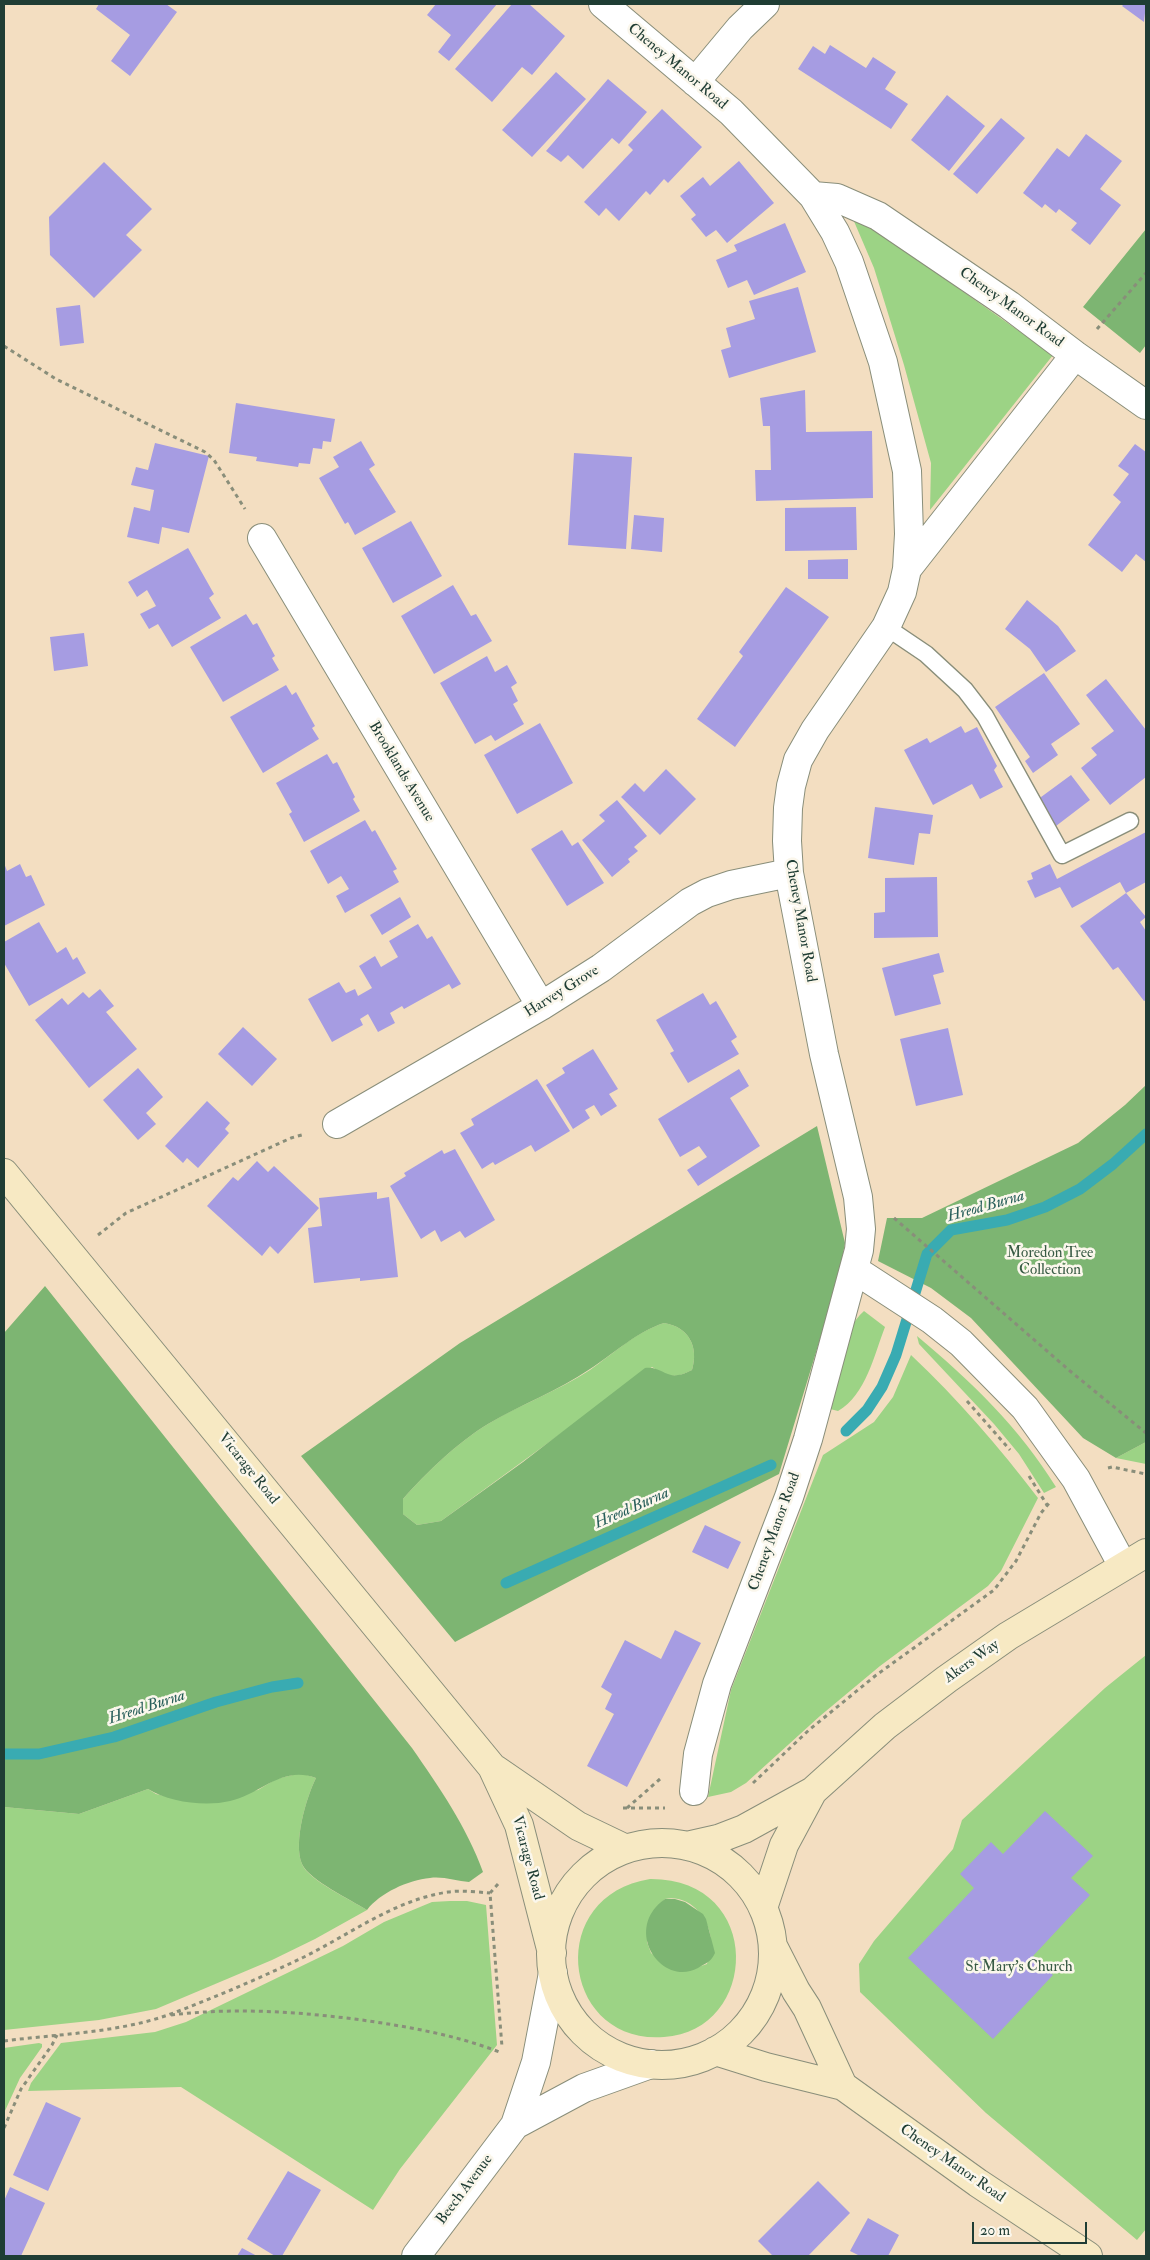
<!DOCTYPE html>
<html>
<head>
<meta charset="utf-8">
<style>
	body { margin:0 }
	#map { position:relative; width:1150px; height:2260px; overflow:hidden; background:#f3dec1; font-family:"IM FELL Double Pica",serif }
	canvas { display:block }
	.frame { position:absolute; inset:0; border:5px solid #1f3d34; pointer-events:none }
	.scale { position:absolute; left:972px; top:2222px; width:115px; height:22px; box-sizing:border-box; border:2px solid #1f3d34; border-top:0; padding-left:6px; font-size:15px; line-height:18px; white-space:nowrap; color:#1f3d34; -webkit-text-stroke:4px #fbf7ec; paint-order:stroke }
</style>
</head>
<body>
<div id="map">
<canvas width="1150" height="2260"></canvas>
<div class="frame"></div>
<div class="scale">20 m</div>
</div>
<script>
const ctx = document.querySelector('canvas').getContext('2d');
ctx.lineJoin = 'round';
function paint(path, color) {
  ctx.fillStyle = color;
  ctx.fill(path, 'evenodd');
}
function trace(path, color, width, dash) {
  ctx.strokeStyle = color;
  ctx.lineWidth = width;
  ctx.lineCap = dash ? 'butt' : 'round';
  ctx.setLineDash(dash || []);
  ctx.stroke(path);
}
function label(font, color, halo, rows, align = 'center') {
  ctx.font = font + ' "IM FELL Double Pica",serif';
  ctx.lineWidth = 5;
  ctx.setLineDash([]);
  ctx.textBaseline = 'middle';
  ctx.strokeStyle = halo;
  ctx.fillStyle = color;
  for (const [text, x, y, turn = 0] of rows) {
    ctx.save();
    ctx.translate(x, y);
    ctx.rotate((+turn || 0) * Math.PI / 180);
    ctx.textAlign = isNaN(turn) ? turn : align;
    if (halo) ctx.strokeText(text, 0, 0);
    ctx.fillText(text, 0, 0);
    ctx.restore();
  }
}
const green = new Path2D(`
	M850,212l203,143 -123,155 1,-47 -27,-98 -30,-97z
	M864,1311l21,16c-11,28 -19,68 -47,84l-8,-2c7,-28 11,-79 34,-98z
	M664,1323c25,4 35,24 28,47 -17,9 -24,7 -40,-3l-211,154 -24,4 -14,-11v-15c23,-26 55,-57 85,-75 33,-20 70,-33 102,-54 24,-17 46,-38 74,-47z
	M917,1336c54,45 102,91 139,151l-12,6 -25,-39 -25,-30 -75,-80z
	M911,1355c47,44 88,92 127,143l-37,73 -13,15 -108,80 -60,50 -74,67 -15,9 -23,5 23,-107 92,-235 51,-33 19,-25z
	M1146,1442v22l-30,-6z
	M1146,1655v574l-9,11 -151,-127 -126,-121 -1,-28 15,-23 79,-92 9,-29 143,-132z
	M301,1773l15,5c-10,20 -23,65 -14,86 6,16 49,36 65,46l-52,29 -43,21 -116,49 -57,11 -95,10v-223l75,7 69,-25 8,5 30,7 72,-11 18,-11z
	M650,1879c115,-1 110,152 14,158 -102,8 -121,-141 -14,-158zM665,1899c25,-5 45,20 46,42 1,7 -3,16 -4,23l-21,7 -9,-1 -11,-5 -15,-12 -4,-11 8,-33z
	M450,1901h17l19,4 11,140 -97,124 -27,41 -192,-123 -153,4 3,-8 30,-40 94,-11 31,-10 157,-76 41,-24 48,-20z
	M39,2043l3,1v3l-22,31 -16,35v-65z`);
const forest = new Path2D(`
	M1146,229v116l-6,8 -57,-46z
	M1146,1085v357l-30,16 -33,-20 -112,-120 -40,-30 -53,-27 9,-43h35l156,-75 47,-38z
	M817,1126l28,117 -7,37 -59,194 -192,98 -132,70 -154,-186 159,-113zM664,1323c25,4 35,24 28,47 -27,14 -26,-4 -47,-2l-122,94 -82,59 -24,4 -14,-11v-15c23,-26 55,-57 85,-75 34,-20 70,-33 102,-55 25,-16 46,-37 74,-46z
	M45,1286l367,462c27,39 55,79 71,124l-14,10c-12,-1 -27,-6 -39,-4 -22,2 -50,15 -63,32 -16,-10 -58,-30 -65,-46 -9,-21 4,-66 14,-86 -34,-13 -55,16 -86,23 -25,6 -61,1 -82,-12l-69,25 -75,-7v-474z
	M665,1899h10l10,3 18,12 3,5 9,34c-4,9 -9,10 -17,15 -37,20 -76,-39 -33,-69z`);
const stream = new Path2D(`
	M846,1431l21,-21 15,-23 14,-32 31,-101 24,-24 56,-10 38,-13 35,-18 33,-25 33,-30
	M506,1583l265,-118
	M4,1754h35l75,-17 102,-35 56,-15 26,-4`);
const building = new Path2D(`
	M99,4h67l11,8 -47,64 -19,-15 19,-26 -34,-26z
	M436,4h61l-48,57 -11,-9 13,-17 -24,-20z
	M512,4h17l36,32 -33,39 -10,-8 -30,35 -37,-33z
	M1124,4h22l-2,18 -22,-16z
	M830,45l36,23 7,-11 23,15 -11,17 23,15 -17,25 -93,-60 15,-23 12,8z
	M556,72l30,27 -54,58 -30,-27z
	M608,79l39,33 -28,32 -7,-6 -29,31 -15,-14 -7,7 -15,-11z
	M947,95l38,31 -36,45 -38,-31z
	M662,109l40,38 -34,36 -4,-4 -14,16 -4,-4 -27,30 -13,-13 -7,8 -15,-14 49,-52 -5,-5z
	M1001,118l24,20 -48,56 -24,-20z
	M1086,134l36,27 -22,28 21,16 -31,40 -19,-15 6,-7 -18,-14 -3,4 -11,-9 -3,4 -19,-15 34,-45 12,9z
	M739,161l35,42 -47,40 -11,-13 -10,7 -15,-18 5,-4 -16,-19 23,-19 7,9z
	M104,162l48,47 -26,26 16,15 -48,48 -44,-43 -1,-38z
	M785,223l21,49 -52,23 -7,-15 -19,8 -12,-28 21,-9 -3,-6z
	M798,287l18,65 -87,26 -8,-28 10,-3 -5,-19 29,-9 -6,-18z
	M80,305l4,38 -24,3 -4,-38z
	M805,390l1,42 66,-1 1,67 -117,3 -1,-31h16l-1,-44h-7l-3,-28z
	M236,403l99,16 -4,23 -8,-1 -1,8 -9,-1 -3,16 -11,-1 -1,4 -42,-6 1,-4 -28,-4z
	M361,441l14,24 -6,4 27,43 -41,23 -7,-13 -3,2 -26,-46 20,-11 -6,-10z
	M155,443l54,13 -20,77 -27,-6 -3,17 -32,-7 7,-30 16,4 4,-21 -23,-5 5,-18 12,3z
	M1135,444l11,8v110l-10,-8 -14,18 -34,-27 33,-43 -8,-7 16,-21 -11,-8z
	M574,453l58,4 -6,92 -58,-4z
	M856,507l1,43 -72,1v-43z
	M634,515l30,3 -2,34 -31,-3z
	M411,521l31,55 -49,27 -31,-55z
	M188,548l26,46 -5,4 12,20 -49,29 -14,-23 -9,5 -9,-15 16,-8 -9,-16 -10,7 -9,-15z
	M848,559v20h-40v-19z
	M453,585l18,31 5,-2 16,27 -58,33 -33,-58z
	M786,587l43,30 -94,130 -38,-28 46,-63 -4,-4z
	M1027,600l31,26 18,25 -30,21 -16,-23 -25,-20z
	M246,614l7,11 4,-2 18,33 -3,2 7,12 -56,32 -33,-55z
	M84,633l4,33 -34,5 -4,-34z
	M487,656l8,16 12,-7 10,18 -6,4 7,14 -5,3 11,20 -29,17 -4,-6 -16,9 -35,-61z
	M1044,673l36,51 -29,20 7,11 -25,18 -8,-12 5,-4 -35,-50z
	M1106,679l40,51v47l-36,28 -29,-37 16,-13 -6,-7 23,-17 -28,-36z
	M286,685l6,10 4,-3 19,34 -3,2 7,11 -56,34 -33,-56z
	M540,723l33,60 -56,31 -33,-59z
	M961,726l4,7 12,-6 20,39 -3,4 9,17 -23,12 -8,-15 -39,21 -29,-55 23,-12 3,5z
	M327,754l6,10 4,-2 18,35 -2,2 7,12 -56,31 -15,-28 3,-2 -16,-29z
	M666,769l30,30 -36,36 -39,-38 14,-14 9,9z
	M1071,775l19,25 -34,26 -19,-26z
	M617,800l30,36 -13,11 4,4 -10,8 2,3 -18,15 -30,-37 23,-19 -6,-6z
	M875,807l58,8 -3,19 -11,-1 -5,32 -46,-7z
	M365,820l7,12 3,-2 22,39 -4,2 6,11 -54,31 -9,-17 13,-7 -8,-13 -13,8 -18,-33z
	M562,830l10,16 6,-4 26,41 -37,23 -36,-57z
	M1146,832v50l-20,11 -6,-11 -48,26 -12,-21 -25,11 -8,-17 6,-2 -2,-6 19,-9 7,15z
	M4,863l3,8 13,-7 6,13 5,-2 14,30 -41,21z
	M937,877l1,60 -64,1v-25l11,-1v-34z
	M1126,893l20,24 -6,5 6,9v69l-2,1 -26,-34 -5,3 -33,-44z
	M400,897l11,20 -29,18 -12,-20z
	M39,922l18,31 9,-6 7,13 4,-3 9,16 -57,33 -25,-43v-21z
	M418,924l9,15 5,-3 29,48 -9,5 -3,-5 -45,25 -2,-3 -12,7 5,10 -17,9 -10,-18 -8,5 3,6 -31,17 -24,-43 31,-17 7,11 9,-4 3,7 14,-8 -13,-22 16,-10 6,11 17,-10 -9,-16z
	M939,953l5,19 -11,3 8,29 -46,12 -13,-48z
	M100,989l14,17 -8,6 31,37 -48,39 -54,-68 27,-22 6,7 15,-13 6,6z
	M703,993l7,12 6,-4 21,36 -6,4 8,13 -51,29 -18,-30 4,-2 -18,-31z
	M243,1027l34,32 -25,27 -34,-32z
	M948,1028l15,67 -47,11 -16,-67z
	M593,1049l25,40 -9,5 8,12 -16,10 -7,-11 -9,5 5,8 -17,11 -27,-44 19,-12 -3,-5z
	M138,1068l25,29 -17,16 10,11 -18,16 -35,-40z
	M739,1069l10,17 -19,12 30,48 -62,40 -11,-16 20,-13 -8,-11 -19,11 -22,-38z
	M537,1079l33,52 -35,21 -4,-7 -36,20 -2,-3 -11,7 -22,-36 14,-8 -3,-6z
	M207,1101l23,22 -5,6 4,4 -31,35 -11,-10 -4,5 -18,-17z
	M455,1149l40,71 -30,18 -5,-7 -19,11 -6,-12 -14,9 -31,-53 16,-10 -2,-3 38,-23 2,4z
	M257,1161l11,11 6,-6 45,42 -41,46 -8,-8 -8,10 -55,-50 26,-29 5,4z
	M377,1192v7l12,-2 9,80 -38,4v-3l-46,5 -6,-55 14,-2 -3,-28z
	M705,1525l36,17 -13,27 -36,-17z
	M675,1630l26,13 -74,144 -40,-21 27,-52 -9,-5 7,-15 -11,-7 24,-47 36,19z
	M1045,1811l48,45 -22,22 19,17 -57,61 20,19 -60,64 -85,-81 66,-70 -14,-14 31,-32 12,12z
	M46,2102l35,16 -33,73 -35,-16z
	M288,2171l33,19 -39,66h-7l-28,-17z
	M818,2181l32,32 -42,43h-35l-15,-15z
	M10,2187l35,16 -24,53h-17v-55z
	M868,2218l31,17 -11,21h-28l-10,-5z
	M242,2248l15,8h-20z`);
const path = new Path2D(`
	M1097,329l49,-56
	M4,346l52,33 149,73 9,8 31,49
	M894,1218l176,153 76,62
	M98,1235l28,-22 165,-75 14,-4
	M967,1401l43,49
	M1108,1468l4,-1 34,7
	M1029,1476l18,29
	M753,1783l56,-53 66,-54 119,-86 22,-29 25,-48 9,-11
	M623,1808h42
	M627,1808l33,-29
	M498,1884l-8,9 12,154
	M171,2015c66,-8 133,-3 198,6 46,7 90,15 133,32
	M4,2041c54,-7 112,-8 164,-26 46,-17 92,-37 136,-58 48,-24 91,-57 144,-65 14,-2 29,0 42,1
	M4,2128l17,-39 31,-44 5,-10`);
const service = new Path2D(`
	M886,627l40,27 39,36 20,26 77,139 68,-34`);
const minor = new Path2D(`
	M603,4l128,108 82,84 22,36 14,30 34,100 24,109 2,63 -2,35 -5,23 -16,35 -71,103 -17,30 -7,26 -3,22 -1,33 2,32 35,181 34,143 3,32 -2,21 -51,189 -19,58 -72,187 -19,70 -4,37
	M695,82l45,-54 25,-24
	M813,196l24,2 41,18 131,89 66,50 71,50
	M262,538l279,468
	M907,569l168,-214
	M337,1124l204,-118 60,-38 89,-66 17,-9 24,-8 58,-12
	M855,1270l77,50 29,23 64,65 51,71 47,87`);
const tertiary = new Path2D(`
	M515,2125l69,-37 67,-24
	M416,2256l99,-131 21,-63 17,-89`);
const secondary = new Path2D(`
	M4,1173l488,594 27,58 33,128
	M495,1769l83,57 48,23
	M551 1954a111 111 0 1 1 222 0a111 111 0 1 1-222 0Z
	M687,1846l31,-7 26,-10 69,-38 72,-65 62,-47 61,-43 138,-83
	M763,1908l21,-63 29,-54
	M773,1946l23,45 11,17 36,78
	M715,2051l51,16 77,19 135,97 110,73`);
const streetNames = [
	["Cheney Manor Road",677,67,40],
	["Cheney Manor Road",1011,308,36],
	["Brooklands Avenue",401,772,59],
	["Cheney Manor Road",800,921,80],
	["Harvey Grove",562,992,-32],
	["Vicarage Road",248,1469,51],
	["Cheney Manor Road",775,1532,-70],
	["Akers Way",972,1662,-35],
	["Vicarage Road",527,1858,75],
	["Cheney Manor Road",952,2164,35],
	["Beech Avenue",465,2190,-53]
];
const parkNames = [
	["Moredon Tree",1050,1254],
	["Collection",1050,1271],
	["St Mary's Church",1019,1968]
];
const waterNames = [
	["Hreod Burna",986,1207,-16],
	["Hreod Burna",632,1509,-24],
	["Hreod Burna",147,1708,-18]
];
paint(green, '#9cd385');
paint(forest, '#7db572');
trace(stream, '#39abb2', 11);
paint(building, '#a69ce2');
trace(service, '#898e7a', 19);
trace(minor, '#898e7a', 30);
trace(tertiary, '#898e7a', 30);
trace(secondary, '#898e7a', 30);
trace(path, '#898e7a', 3, [4, 4]);
trace(service, '#fff', 16);
trace(minor, '#fff', 28);
trace(tertiary, '#fff', 28);
trace(secondary, '#f7e9c3', 28);
label('15px', '#1f3d34', '#fbf7ec', streetNames);
label('15px', '#385b44', '#fbf7ec', parkNames);
label('italic 16px', '#275e5a', '#fbf7ec', waterNames);
</script>
</body>
</html>
